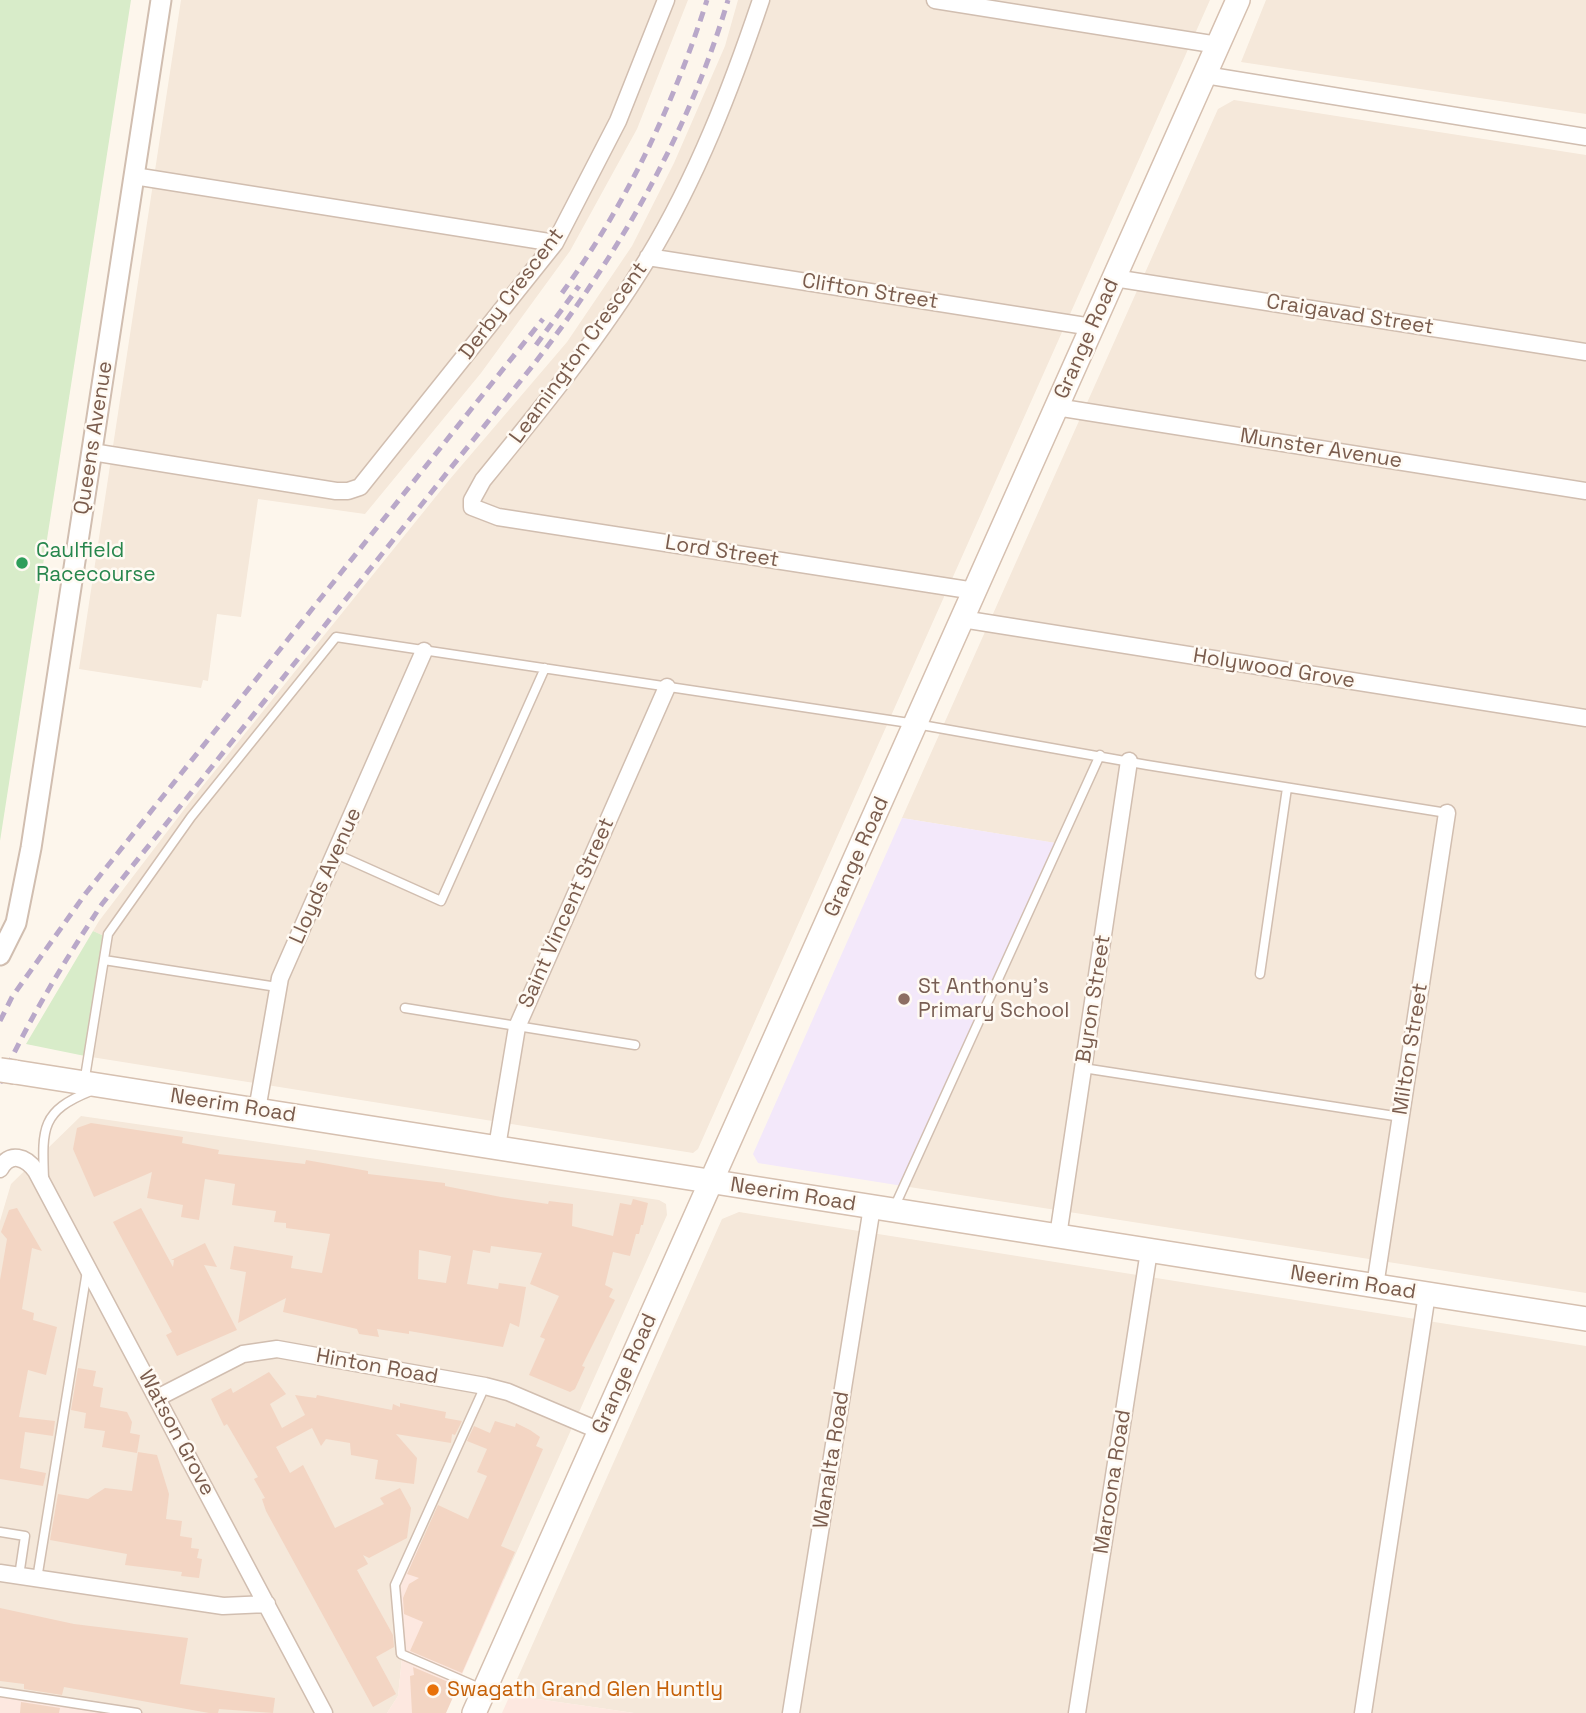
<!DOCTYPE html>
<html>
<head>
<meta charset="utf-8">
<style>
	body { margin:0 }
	canvas { display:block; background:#fdf6ec }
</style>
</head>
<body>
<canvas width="1586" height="1713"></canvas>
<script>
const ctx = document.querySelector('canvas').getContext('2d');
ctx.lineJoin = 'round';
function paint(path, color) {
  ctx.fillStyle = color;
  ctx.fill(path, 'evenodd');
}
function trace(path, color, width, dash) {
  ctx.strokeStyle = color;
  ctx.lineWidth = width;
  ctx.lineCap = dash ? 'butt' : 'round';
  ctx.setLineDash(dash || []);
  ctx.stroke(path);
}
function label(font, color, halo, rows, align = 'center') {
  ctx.font = font + ' "Space Grotesk",sans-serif';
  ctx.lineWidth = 5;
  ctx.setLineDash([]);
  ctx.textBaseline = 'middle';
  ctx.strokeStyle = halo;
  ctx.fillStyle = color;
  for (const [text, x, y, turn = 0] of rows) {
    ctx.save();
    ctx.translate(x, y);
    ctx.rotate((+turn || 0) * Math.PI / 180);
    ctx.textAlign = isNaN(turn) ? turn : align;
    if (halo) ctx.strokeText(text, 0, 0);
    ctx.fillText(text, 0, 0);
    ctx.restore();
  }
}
const residential = new Path2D(`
	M181,0h507l-51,129 -67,122 -89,122 -116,141 -107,-15 -17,118 -24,-3 -9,67 -5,-1 -2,8 -122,-19z
	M738,0h472l-512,1149 -5,4 -608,-97 19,-120 -11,-5 6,-10 90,-118 261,-324 117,-137 65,-96 42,-83 51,-117z
	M1266,0h320v114l-345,-52z
	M1234,100l352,55v1138l-683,-107 152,-343 -153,-25 316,-709z
	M81,1116l578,84 7,4 1,11 -163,365 -85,-37 -24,42 7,73 -4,38 -11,17h-281l-106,-16v-476l11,-37z
	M739,1212l847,134v367h-952l-124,-18 212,-476z`);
const commercial = new Path2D(`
	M419,1543l85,37 -59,133h-58l11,-17 4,-38 -7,-73z
	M510,1695l124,18h-132z
	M0,1697l106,16h-106z`);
const education = new Path2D(`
	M902,818l154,25 -153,343 -145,-23 -5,-9z`);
const green = new Path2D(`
	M0,0h131l-131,841z
	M93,931l11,5 -19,120 -59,-12z`);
const building = new Path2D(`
	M91,1123l92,14 -1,6 37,7 -1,4 87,10 1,-4 62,11v3l77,9v3l56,11 47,7 1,-3 24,3 -1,22 41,10 7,-33 11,2 2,-6 15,4 -5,22h-2l-2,9h-3l-6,22 -17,-4 -8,33 8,4 -4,8 6,3 -33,66 3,1 -10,22 -5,3 -41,-17 16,-36 -5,-2 19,-41 -29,-12 12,-31 -51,-7 -1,7 -17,-3 -6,34 31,5 1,-6 27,4 -7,40 -9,-4 -7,24 -94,-16v3l-32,-5 2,8 -20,-3 -2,-5 -74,-17 3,-14 -48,25 8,-51 -16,-3 4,-23 59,10 -2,12 31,5 8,-39 -44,-6v-5l-12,-1 2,-11 -44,-6 3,-21 -30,-5 -6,41 -18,-3 2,-12 -36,-7 5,-26 -58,25 -21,-48 4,-21zM419,1250l32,6 -5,27 -28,-4z
	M17,1208l25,43 -10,-3 -10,61 12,4 -1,7 24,7 -11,48 -18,-5 -9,47 36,4 -2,15 -28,-4 -5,36 26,5 -3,13 -43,-7v-199l7,-41 -6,-7 8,-22z
	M141,1208l32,59 1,-7h-3l34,-17 12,24 -13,-2 33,65 -60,26 -11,-21 6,-3 -59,-110z
	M78,1368l18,3 -3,15 10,2 -3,19 27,5 5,10 -2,11 10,2 -3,18 -35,-6 3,-16 -21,-3 2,-15 -15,-3z
	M269,1372l17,22 -16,10 12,24 23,-13 -10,-20 21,3 1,-3 75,15 1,-6 7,3v-4l46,9 -1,6 17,3 -7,14 -3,-1 -1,9 -55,-9 21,24 -3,26 -39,-5 3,-19 -27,-5 -1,-12 -24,-4 -5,7 -9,-18 -36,19 14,26 13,-8 32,63 49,-24 -4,-6 20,-10 11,20 -4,30 -38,20 -6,-3 5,9 -11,6 36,65 1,12 -18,10 20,37 -23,13 -107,-196 -4,-12 3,-1 -11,-19 4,-2 -31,-53 -3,2 -13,-27 20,-11 2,5z
	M495,1421l20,6 1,-4 14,7 10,7 -4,9 7,3 -42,97 14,6 -53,121 -52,-22 13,-29 -19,-8 -1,-16 6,-14 10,-6 -12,-4 31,-69 30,14 19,-43 -10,-4 10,-23 -20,-8 7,-15 16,7z
	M138,1452l19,3 12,39 -3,25 16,2 -2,15 12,2 -1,10 8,1 -2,9 5,1 -3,19 -18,-2 1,-4 -57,-7 2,-11 -77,-14 8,-46 30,5 17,-11 27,3z
	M0,1608l74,16 114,14 -8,46 95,14 -2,15 -54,-4 -1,4h-9l-145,-26 -2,8 -38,-6v-5l-24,-3z
	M413,1667l45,19 -12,27h-34l-2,-37 4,-1z
	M21,1702l39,6 -1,5h-39z`);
const service = new Path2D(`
	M336,854l105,47 104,-233
	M104,960l173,27
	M1260,974l27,-186
	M405,1008l230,37
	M1083,1068l318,49
	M86,1071l22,-137 83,-117 145,-180 580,87 231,41 300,48
	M44,1179c-2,-51 -3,-68 47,-88
	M894,1208l206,-453
	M0,1532l25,4 -6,40
	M37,1579l50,-308
	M482,1689l-81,-35 -6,-69 90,-199
	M0,1692l137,21`);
const minor = new Path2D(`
	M761,0c-30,89 -64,177 -113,258 -48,79 -107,151 -165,222l-11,20v7l26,10 477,74
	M935,0l283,45
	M1205,75l381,62
	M134,176l421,67
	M648,257l444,70
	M1114,278l472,74
	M1056,407l530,84
	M92,452l244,39h12l12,-4 195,-244 63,-122 48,-121
	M962,619l624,99
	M257,1110l23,-132 144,-327
	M497,1147l20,-120 150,-340
	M0,1169c10,-18 26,-12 36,2l288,542
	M1058,1236l71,-475
	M1375,1286l72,-473
	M157,1398l86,-44 34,-5 208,37 23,6 92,39
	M0,1573l223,33 44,-2
	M791,1713l81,-506
	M1077,1713l72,-462
	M1363,1713l64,-419`);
const tertiary = new Path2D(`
	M0,955l16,-32 15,-75 130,-848`);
const secondary = new Path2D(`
	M15,1072l1571,247
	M474,1713l764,-1713`);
const rail = new Path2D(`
	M562,293c64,-88 112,-189 145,-293
	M536,345l43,-59
	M0,1021l12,-24 74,-104 457,-574
	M0,1083c28,-63 64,-121 102,-179l432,-540c84,-109 155,-231 194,-364`);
const secondaryBridge = new Path2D(`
	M0,1070l15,2`);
const markers = [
	[22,563,7,"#2e9e5b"],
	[904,999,7,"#8d6e63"],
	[433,1690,7,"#e8710a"]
];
const streetNames = [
	["Clifton Street",870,292,9],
	["Derby Crescent",512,294,-53],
	["Craigavad Street",1350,315,9],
	["Grange Road",1087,339,-66],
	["Leamington Crescent",579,353,-54],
	["Queens Avenue",94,438,-81],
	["Munster Avenue",1321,449,9],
	["Lord Street",722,552,9],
	["Holywood Grove",1274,669,9],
	["Grange Road",857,857,-66],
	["Lloyds Avenue",326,876,-66],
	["Saint Vincent Street",567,913,-66],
	["Byron Street",1094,999,-81],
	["Milton Street",1411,1049,-81],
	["Neerim Road",233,1106,9],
	["Neerim Road",793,1195,9],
	["Neerim Road",1353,1283,9],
	["Hinton Road",377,1367,10],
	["Grange Road",625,1374,-66],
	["Watson Grove",176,1433,62],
	["Wanalta Road",832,1460,-81],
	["Maroona Road",1113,1482,-81]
];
const leisureNames = [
	["Caulfield",36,551],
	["Racecourse",36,575]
];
const educationNames = [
	["St Anthony's",918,987],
	["Primary School",918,1011]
];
const foodNames = [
	["Swagath Grand Glen Huntly",447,1690]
];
paint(residential, '#f5e8da');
paint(commercial, '#fde8e0');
paint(education, '#f3e8fa');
paint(green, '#d8ecc9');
paint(building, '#f3d5c3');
trace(service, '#d1beb0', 11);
trace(minor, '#d1beb0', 19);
trace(tertiary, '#d1beb0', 23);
trace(secondary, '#d6c0b0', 26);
trace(service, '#fff', 8);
trace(minor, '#fff', 16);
trace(tertiary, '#fff', 19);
trace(secondary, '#fff', 23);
trace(rail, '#b9a8c9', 5, [10, 7]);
trace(secondaryBridge, '#d6c0b0', 26, []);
trace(secondaryBridge, '#fff', 23);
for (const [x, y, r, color] of markers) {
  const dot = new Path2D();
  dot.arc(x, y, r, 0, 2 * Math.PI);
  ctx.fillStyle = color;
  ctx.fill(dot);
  trace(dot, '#fffaf3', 2.5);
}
label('21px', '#7a5c4d', '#fffaf3', streetNames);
label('21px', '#27864d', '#fffaf3', leisureNames, 'left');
label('21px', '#785e54', '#fffaf3', educationNames, 'left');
label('21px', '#c56008', '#fffaf3', foodNames, 'left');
</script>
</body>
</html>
